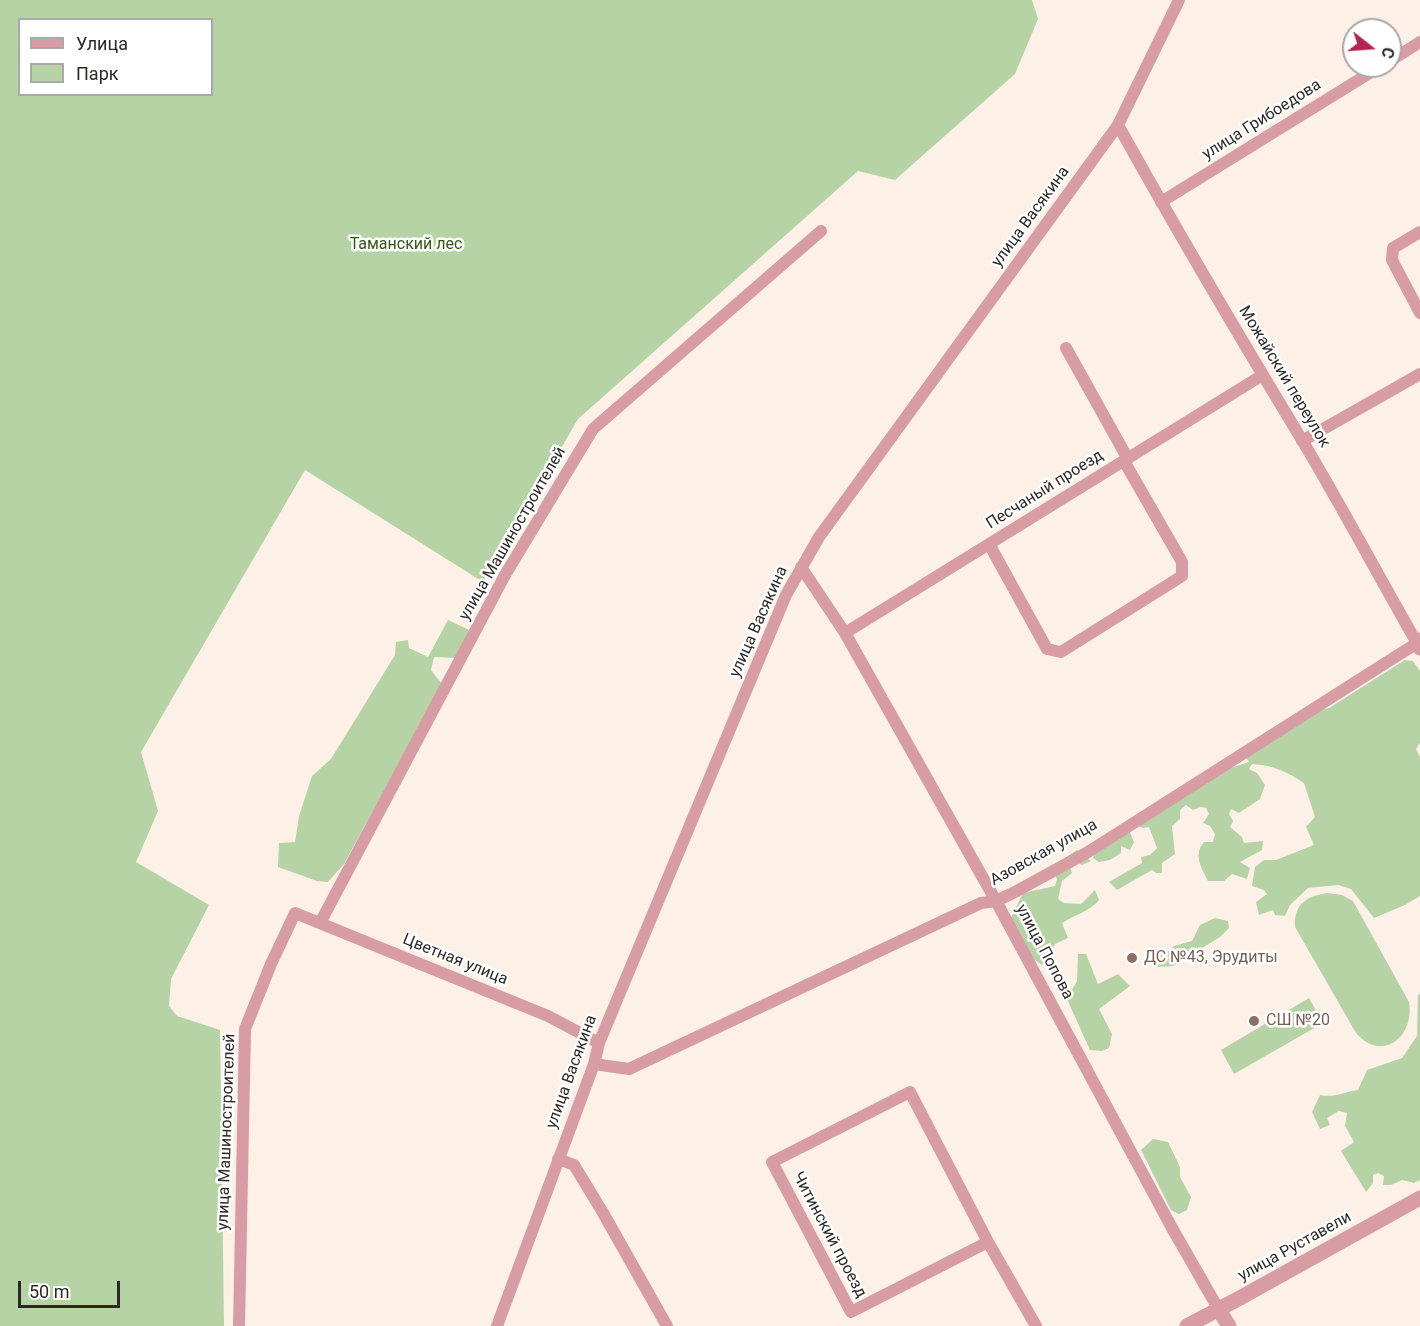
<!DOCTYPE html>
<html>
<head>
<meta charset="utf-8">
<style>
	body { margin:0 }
	#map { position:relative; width:1420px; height:1326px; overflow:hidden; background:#fcf0e7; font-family:Roboto,sans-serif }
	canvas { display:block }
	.legend { position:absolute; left:18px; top:18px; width:195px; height:78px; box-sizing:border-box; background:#fff; border:2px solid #aba9a8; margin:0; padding:8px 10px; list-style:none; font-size:18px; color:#2c2825 }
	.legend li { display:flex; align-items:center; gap:12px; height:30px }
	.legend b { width:30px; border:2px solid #aba9a8 }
	.north { position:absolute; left:1342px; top:18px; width:60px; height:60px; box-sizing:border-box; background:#fff; border:2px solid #aba9a8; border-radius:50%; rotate:107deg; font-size:16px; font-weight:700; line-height:24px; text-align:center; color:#2c2825 }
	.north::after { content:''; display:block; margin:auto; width:21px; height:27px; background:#b42453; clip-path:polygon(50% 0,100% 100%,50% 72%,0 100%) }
	.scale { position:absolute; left:18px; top:1281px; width:102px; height:27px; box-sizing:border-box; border:3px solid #2c2825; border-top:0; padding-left:8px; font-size:18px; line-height:21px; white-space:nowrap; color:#2c2825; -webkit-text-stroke:4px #fff; paint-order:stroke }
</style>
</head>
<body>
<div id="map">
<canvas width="1420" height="1326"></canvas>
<ul class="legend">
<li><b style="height:8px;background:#d89ca4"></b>Улица</li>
<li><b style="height:16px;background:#b6d3a6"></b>Парк</li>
</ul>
<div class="north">С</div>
<div class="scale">50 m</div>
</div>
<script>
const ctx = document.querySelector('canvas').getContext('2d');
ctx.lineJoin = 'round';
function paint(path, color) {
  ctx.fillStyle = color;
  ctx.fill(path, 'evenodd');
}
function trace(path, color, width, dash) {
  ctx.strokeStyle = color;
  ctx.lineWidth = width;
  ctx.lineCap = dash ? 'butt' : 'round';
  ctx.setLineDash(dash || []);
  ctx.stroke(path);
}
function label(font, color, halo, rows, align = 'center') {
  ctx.font = font + ' Roboto,sans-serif';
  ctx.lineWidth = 5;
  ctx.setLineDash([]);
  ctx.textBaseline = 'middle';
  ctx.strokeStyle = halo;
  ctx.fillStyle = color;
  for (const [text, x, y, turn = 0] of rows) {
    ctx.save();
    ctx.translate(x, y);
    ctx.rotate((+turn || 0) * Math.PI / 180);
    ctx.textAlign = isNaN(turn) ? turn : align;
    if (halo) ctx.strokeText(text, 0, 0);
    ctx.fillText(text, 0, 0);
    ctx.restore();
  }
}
const green = new Path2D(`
	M0,0h1032l6,19 -23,55 -120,106 -37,-9 -280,248 -95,163 -178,-112 -164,282 17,59 -22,51 73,43 -38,74 -2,27 8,10 43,14 4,296h-224zM20,20h192v74h-192z
	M448,620l21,10 -13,28 -22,-1 -3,13 11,14 -98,180 -16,18 -11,-1 -39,-14 1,-24 16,-1 4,-26 13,-40 19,-17 64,-104 1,-13 12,-2 1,8 19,9z
	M1405,660l8,1 7,10v72l-4,6 4,8v139l-15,9 -31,13 -23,-29 -13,-4 -30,3 -18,17 -5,11 -10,-1 -2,-5 -14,5 -3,-13 11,-8 -3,-4 -12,-4 3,-19 9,-7h12l38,-15 -8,-18 9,-10 -11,-34c-17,-11 -31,-18 -52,-19l-3,5 8,4 8,12 -5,14 -21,14 -8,-4 -2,5 4,7 -3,6 12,10 2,6 19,-2 -1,9 -22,12 10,6 -3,11 -15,-5 -8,7h-16c-7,-14 -15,-26 -4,-39h9l2,-8 -5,-8 -7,-3 6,-9 -3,-6 -5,-1 -8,3 -7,-5 -6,5v9l-8,7 3,28 -13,9v10h-6l-4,-3 -35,20 -8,-8 33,-19 -1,-6 9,-2 7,-7 -8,-21 -6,1 -4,-2 73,-52 37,-12 -5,-9 69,-42 16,-3z
	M1130,832l4,10 -4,8 -9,-4v7l-11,7 -11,2 -6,-4 3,-9z
	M1077,850l14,11 -9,4 -10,-5 -4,2 4,11 -10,8 -4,18 6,4 17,1 14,-14 4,10c-7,10 -26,16 -37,23l6,15 -13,6 -8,18 -5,3 -11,-8 -20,-39 12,-25 32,-7 2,-7 -7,-11z
	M1328,893l14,2 11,6 56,101c6,35 -27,61 -53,31l-61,-106c-1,-23 11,-31 33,-34z
	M1215,918l13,3 1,7 -9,9 -47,29 -17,1 -5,-7 10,-8 5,1 8,-7 18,-5 8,-16z
	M1078,954h8l12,30 20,-10 12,12 -31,23 13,25 -3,14 -7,3 -12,-1 -23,-51 10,-18z
	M1420,994v186l-6,3 -12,-3 -11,5h-8l1,-9 -6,-3 -5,2v8l-7,9 -25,-41 13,-9 -9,-16 2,-13 -8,-2 -12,7 3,7 -10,4 -8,-17 8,-17c15,3 23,-3 38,-5l9,-20 35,-12 15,-22 1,-41z
	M1309,998l14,25 -89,51 -13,-24z
	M1153,1139l15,3 12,25v10l11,20 -4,13 -8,4 -8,-4 -30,-60z`);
const minor = new Path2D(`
	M1390,61l30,-19
	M1161,202l220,-136
	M1420,232l-27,16 -1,12 28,53
	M1066,348l62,111
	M1302,441l118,-67
	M989,544l58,105 14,3 121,-76v-14l-58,-101
	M801,567l44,66 151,268 176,327 47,82
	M845,633l416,-257
	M320,923l185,-348 88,-146 228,-198
	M594,1064l35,5 352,-166 15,-2 19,-9 73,-40 329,-209c-39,-68 -75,-136 -115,-203 -63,-104 -125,-209 -184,-315
	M558,1159l16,6 28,46 65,115
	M988,1242l-137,70 -79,-150 138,-70 78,150 48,84
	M239,1326l6,-297 26,-65 24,-51 253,103 51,27
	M497,1326l97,-262 5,-21 187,-448 33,-58 299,-412 61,-125`);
const tertiary = new Path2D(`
	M1420,640l-3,3 3,5
	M1219,1310l10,16
	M1187,1326l51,-27 182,-101`);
const markers = [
	[1132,958,6,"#8d6e63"],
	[1254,1021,6,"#8d6e63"]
];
const streetNames = [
	["улица Грибоедова",1262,120,-32],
	["улица Васякина",1031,217,-54],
	["Можайский переулок",1284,377,59],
	["Песчаный проезд",1045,490,-32],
	["улица Машиностроителей",513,534,-60],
	["улица Васякина",759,622,-66],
	["Азовская улица",1044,853,-29],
	["улица Попова",1044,952,62],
	["Цветная улица",455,960,22],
	["улица Васякина",572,1072,-70],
	["улица Машиностроителей",227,1132,-88],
	["Читинский проезд",829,1235,62],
	["улица Руставели",1295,1247,-29]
];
const parkNames = [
	["Таманский лес",406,245]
];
const educationNames = [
	["ДС №43, Эрудиты",1144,958],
	["СШ №20",1266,1021]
];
paint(green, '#b6d3a6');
trace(minor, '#d89ca4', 12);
trace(tertiary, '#d89ca4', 15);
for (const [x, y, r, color] of markers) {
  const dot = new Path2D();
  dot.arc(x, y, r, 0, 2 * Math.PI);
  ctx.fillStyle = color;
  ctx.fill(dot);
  trace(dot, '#fff', 2);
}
label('16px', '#2c2825', '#fff', streetNames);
label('16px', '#325915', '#fff', parkNames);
label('16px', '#785e54', '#fff', educationNames, 'left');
</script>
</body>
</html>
